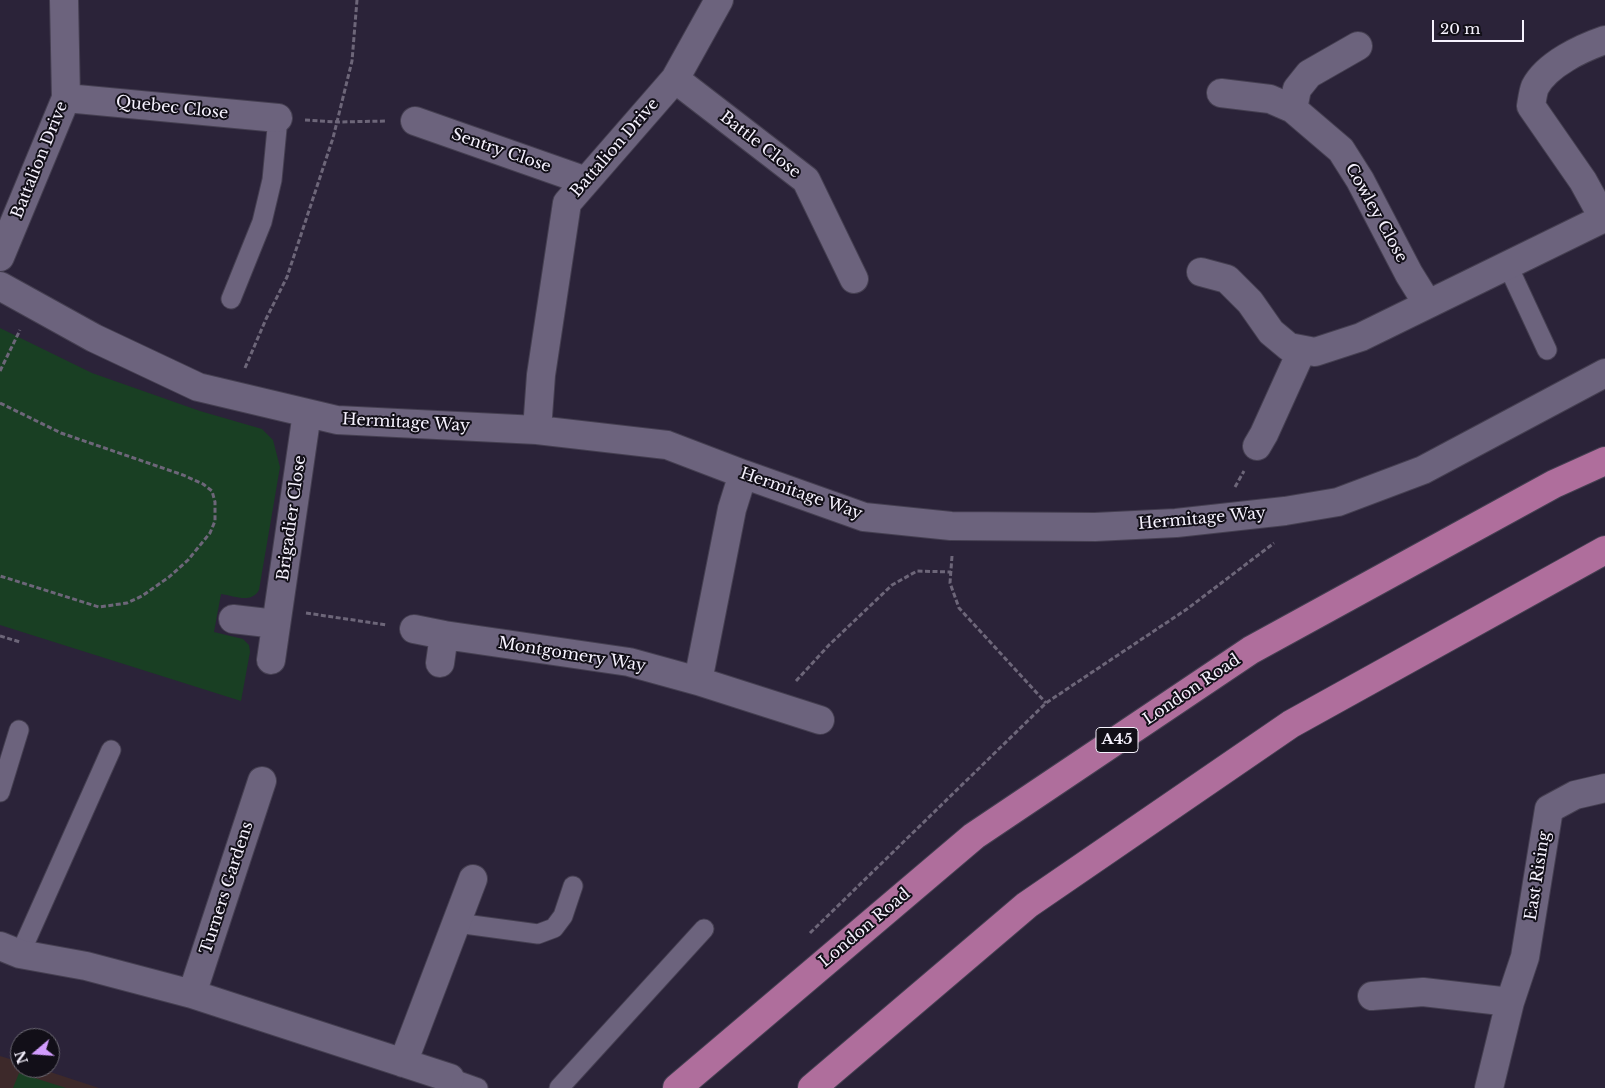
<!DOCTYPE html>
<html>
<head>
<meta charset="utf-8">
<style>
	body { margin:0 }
	#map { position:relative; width:1605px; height:1088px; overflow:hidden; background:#2b2339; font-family:"Libre Baskerville",serif }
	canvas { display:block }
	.north { position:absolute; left:10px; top:1028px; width:50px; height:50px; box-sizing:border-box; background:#120f18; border:1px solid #6d6a74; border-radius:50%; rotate:252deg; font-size:14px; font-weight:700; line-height:20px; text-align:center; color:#f6f2fe }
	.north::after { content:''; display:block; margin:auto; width:18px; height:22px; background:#d29dfd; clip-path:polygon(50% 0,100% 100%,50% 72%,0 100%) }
	.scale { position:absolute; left:1432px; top:20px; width:92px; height:22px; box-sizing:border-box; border:2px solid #f6f2fe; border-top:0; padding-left:6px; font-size:15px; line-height:18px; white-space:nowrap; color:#f6f2fe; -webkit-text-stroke:4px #120f18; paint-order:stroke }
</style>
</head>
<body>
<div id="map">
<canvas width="1605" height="1088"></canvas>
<div class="north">N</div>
<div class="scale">20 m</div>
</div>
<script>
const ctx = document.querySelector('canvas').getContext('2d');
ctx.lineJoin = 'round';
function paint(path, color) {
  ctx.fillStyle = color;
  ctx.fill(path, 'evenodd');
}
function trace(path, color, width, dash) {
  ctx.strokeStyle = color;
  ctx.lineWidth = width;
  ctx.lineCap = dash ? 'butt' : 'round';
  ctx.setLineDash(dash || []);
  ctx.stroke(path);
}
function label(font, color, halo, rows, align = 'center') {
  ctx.font = font + ' "Libre Baskerville",serif';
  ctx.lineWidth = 4;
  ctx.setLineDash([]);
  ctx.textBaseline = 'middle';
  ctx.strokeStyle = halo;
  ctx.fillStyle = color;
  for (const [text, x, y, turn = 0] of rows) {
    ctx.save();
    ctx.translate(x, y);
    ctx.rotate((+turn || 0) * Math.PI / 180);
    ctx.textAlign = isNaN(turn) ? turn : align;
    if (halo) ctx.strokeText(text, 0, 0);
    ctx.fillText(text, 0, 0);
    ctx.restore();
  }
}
const commercial = new Path2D(`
	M0,1056l20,6v6h18l61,20h-99z`);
const green = new Path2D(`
	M0,328l92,45 108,38 62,18 11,11 7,27 -21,123c-8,14 -24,6 -38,4l-7,38 29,7 6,6 1,7 -9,49 -241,-76z
	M19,1073l47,15h-53z`);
const path = new Path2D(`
	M305,120l32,2 50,-1
	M245,368l21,-49 21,-42 46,-139 19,-77 5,-61
	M0,371l20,-41
	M0,403l61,30 122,42 20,9 9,7 3,11v19l-5,12 -22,27 -19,17 -27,19 -15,7 -28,4 -99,-31
	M1235,487l9,-16
	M952,556l-2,27 9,25 87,95
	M306,613l81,12
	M0,636l20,6
	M796,681l33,-36 63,-60 25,-14 34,1
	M810,933l236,-230 141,-94 87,-66`);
const service = new Path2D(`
	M1508,266l39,84
	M231,299l31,-77 10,-42 6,-62
	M0,792l19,-62
	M457,923l81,11 16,-6 9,-12 10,-30
	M20,954l91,-204
	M450,1078l28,10
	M559,1088l145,-159`);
const minor = new Path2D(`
	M675,79l131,101 48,99
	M1221,93l49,6 23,10 48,41 19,30 49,94 18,29
	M66,98l212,20
	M1293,109l4,-20 12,-15 49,-28
	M415,121l171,60
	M0,257l66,-159 -2,-98
	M1201,272l26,7 23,23 21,30 18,15 26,5 46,-15 237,-116 2,-9 -17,-31 -52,-75c1,-6 2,-14 4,-19 12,-23 47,-39 70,-47
	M0,286l94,52 104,49 139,33 200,10 130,15 76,29 121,43 87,9 144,1 81,-4 109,-12 53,-9 85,-32 182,-97
	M537,430l4,-55 26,-172 108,-124 44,-79
	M1257,446l7,-12 38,-84
	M743,474l-11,35 -34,172 122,39
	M233,619l43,5
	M414,629l30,6
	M271,660l36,-247
	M440,663l4,-28 185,27 69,19
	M0,946l20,8 66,12 106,28 258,84
	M192,994l70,-213
	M1372,996l51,-4 87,10
	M403,1063l70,-184
	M1489,1088l21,-86 15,-45 24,-148 26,-14 30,-7`);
const trunk = new Path2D(`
	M677,1088l297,-252 277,-186 303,-166 51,-23
	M812,1088l215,-183 264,-181 314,-174`);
const shields = [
	[1117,740,42]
];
const shieldNames = [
	["A45",1117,740]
];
const streetNames = [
	["Quebec Close",172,108,6],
	["Battle Close",760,145,38],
	["Battalion Drive",615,148,-49],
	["Sentry Close",501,151,19],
	["Battalion Drive",40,160,-68],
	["Cowley Close",1376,213,61],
	["Hermitage Way",406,423,3],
	["Hermitage Way",801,494,19],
	["Brigadier Close",292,518,-82],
	["Hermitage Way",1202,519,-5],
	["Montgomery Way",572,655,9],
	["London Road",1192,690,-34],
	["East Rising",1538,876,-81],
	["Turners Gardens",227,888,-72],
	["London Road",865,928,-40]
];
paint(commercial, '#3d292a');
paint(green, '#193f23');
trace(service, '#453f51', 21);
trace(minor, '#453f51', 30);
trace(trunk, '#453f51', 30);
trace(path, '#6d6679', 3, [5, 2.5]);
trace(service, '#6c637d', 19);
trace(minor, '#6c637d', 28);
trace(trunk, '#af6e9c', 28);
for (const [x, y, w] of shields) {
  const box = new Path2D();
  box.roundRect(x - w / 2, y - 12.5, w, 25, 4);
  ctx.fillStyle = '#120f18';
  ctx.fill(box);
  trace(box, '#f6f2fe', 1);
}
label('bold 15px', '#f6f2fe', null, shieldNames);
label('16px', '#f6f2fe', '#120f18', streetNames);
</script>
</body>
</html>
